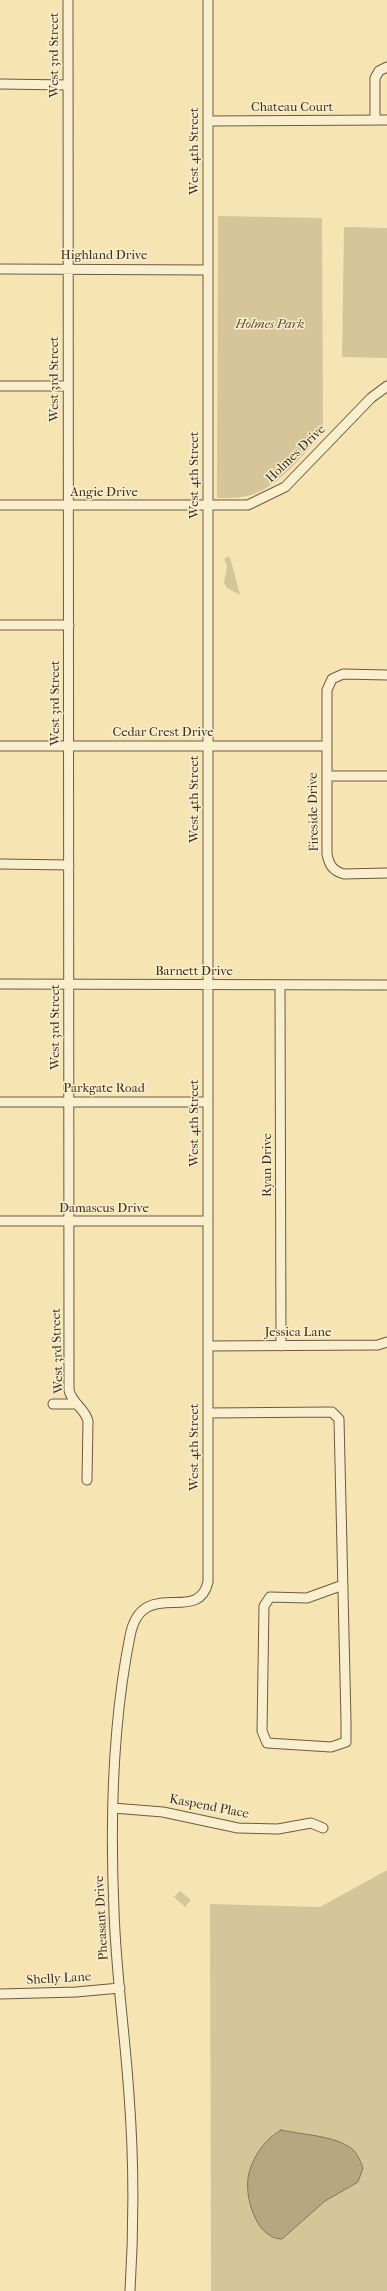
<!DOCTYPE html>
<html>
<head>
<meta charset="utf-8">
<style>
	body { margin:0 }
	canvas { display:block; background:#f6e5b3 }
</style>
</head>
<body>
<canvas width="387" height="2291"></canvas>
<script>
const ctx = document.querySelector('canvas').getContext('2d');
ctx.lineJoin = 'round';
function paint(path, color) {
  ctx.fillStyle = color;
  ctx.fill(path, 'evenodd');
}
function trace(path, color, width, dash) {
  ctx.strokeStyle = color;
  ctx.lineWidth = width;
  ctx.lineCap = dash ? 'butt' : 'round';
  ctx.setLineDash(dash || []);
  ctx.stroke(path);
}
function label(font, color, halo, rows, align = 'center') {
  ctx.font = font + ' "IM FELL French Canon",serif';
  ctx.lineWidth = 3;
  ctx.setLineDash([]);
  ctx.textBaseline = 'middle';
  ctx.strokeStyle = halo;
  ctx.fillStyle = color;
  for (const [text, x, y, turn = 0] of rows) {
    ctx.save();
    ctx.translate(x, y);
    ctx.rotate((+turn || 0) * Math.PI / 180);
    ctx.textAlign = isNaN(turn) ? turn : align;
    if (halo) ctx.strokeText(text, 0, 0);
    ctx.fillText(text, 0, 0);
    ctx.restore();
  }
}
const green = new Path2D(`
	M218,216l104,2 1,215c-22,23 -48,60 -81,64 -8,1 -17,1 -25,1z
	M344,227l43,1v130l-45,-1z
	M227,557h3l10,38 -13,-7 -3,-5 3,-17 -3,-7z
	M387,1870v421h-176l-1,-387 110,3z
	M180,1891l11,9 -6,7 -11,-10z`);
const water = new Path2D(`
	M281,2130c22,5 48,5 67,16 8,4 12,14 15,22l-5,14 -33,19 -43,38c-26,0 -39,-44 -33,-66 5,-18 16,-34 32,-43z`);
const minor = new Path2D(`
	M68,0l1,1390c3,14 16,18 19,31l-1,59
	M0,84l68,1
	M375,120v-42l4,-7 8,-4
	M208,121l179,-1
	M0,269l207,1
	M0,386h68
	M0,505h248l37,-18 86,-89 16,-12
	M0,625h69
	M387,675l-44,-1 -11,5 -5,11v164c2,11 6,17 17,20l43,-1
	M0,746h326
	M327,776h60
	M0,864l69,1
	M0,984l387,1
	M280,985l1,361
	M0,1102h208
	M0,1221h208
	M208,1346l170,-1 9,-3
	M53,1404h23
	M208,1413l124,-1 7,7 7,302v21l-15,5 -64,-4 -5,-12 2,-125 6,-9 37,1 36,-13
	M113,1808l50,4 75,16 40,1 33,-6 12,5
	M0,1994l76,-2 44,-4
	M130,2291c4,-65 4,-131 -1,-196 -4,-61 -13,-122 -15,-184 -4,-91 -2,-185 16,-275 12,-61 68,-10 78,-54v-1582`);
const streetNames = [
	["West 3rd Street",55,55,-90],
	["Chateau Court",292,108],
	["West 4th Street",195,151,-90],
	["Highland Drive",104,256],
	["West 3rd Street",55,379,-90],
	["Holmes Drive",296,454,-44],
	["West 4th Street",195,475,-90],
	["Angie Drive",104,493],
	["West 3rd Street",56,703,-90],
	["Cedar Crest Drive",163,733],
	["West 4th Street",195,799,-90],
	["Fireside Drive",314,812,-91],
	["Barnett Drive",194,972],
	["West 3rd Street",56,1027,-90],
	["Parkgate Road",104,1089],
	["West 4th Street",195,1123,-90],
	["Ryan Drive",268,1165,-90],
	["Damascus Drive",104,1209],
	["Jessica Lane",298,1333],
	["West 3rd Street",58,1351,-92],
	["West 4th Street",195,1447,-90],
	["Kaspend Place",209,1807,11],
	["Pheasant Drive",102,1918,-93],
	["Shelly Lane",59,1979,-3]
];
const parkNames = [
	["Holmes Park",270,325]
];
paint(green, '#d7c59a');
paint(water, '#b8a680');
trace(water, '#887558', 1);
trace(minor, '#6e5a42', 11);
trace(minor, '#f9eece', 9);
label('13px', '#402b1d', '#f9eece', streetNames);
label('italic 13px', '#5e4a36', '#f9eece', parkNames);
</script>
</body>
</html>
